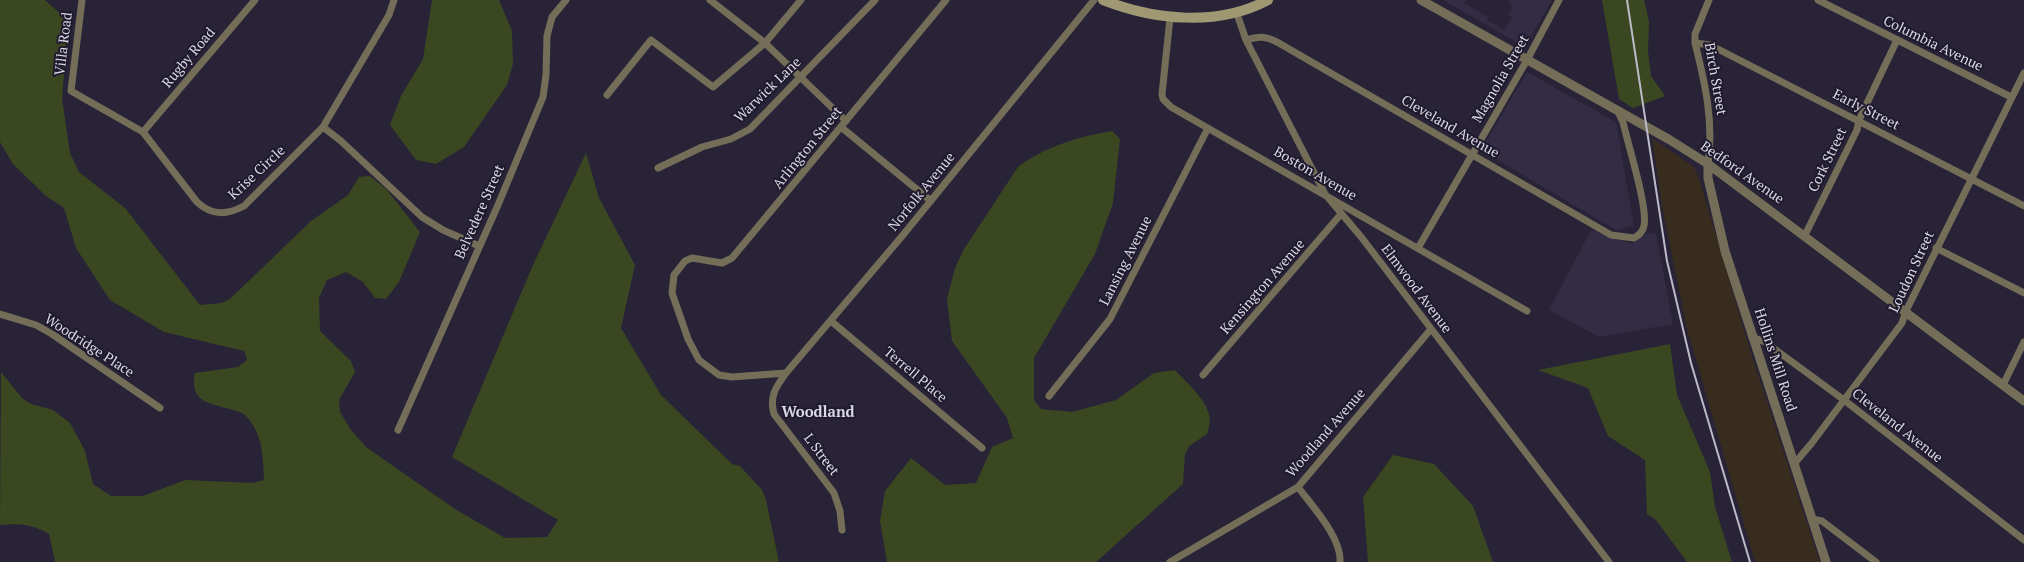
<!DOCTYPE html>
<html>
<head>
<meta charset="utf-8">
<style>
	body { margin:0 }
	canvas { display:block; background:#282337 }
</style>
</head>
<body>
<canvas width="2024" height="562"></canvas>
<script>
const ctx = document.querySelector('canvas').getContext('2d');
ctx.lineJoin = 'round';
function paint(path, color) {
  ctx.fillStyle = color;
  ctx.fill(path, 'evenodd');
}
function trace(path, color, width, dash) {
  ctx.strokeStyle = color;
  ctx.lineWidth = width;
  ctx.lineCap = dash ? 'butt' : 'round';
  ctx.setLineDash(dash || []);
  ctx.stroke(path);
}
function label(font, color, halo, rows, align = 'center') {
  ctx.font = font + ' "PT Serif",serif';
  ctx.lineWidth = 4;
  ctx.setLineDash([]);
  ctx.textBaseline = 'middle';
  ctx.strokeStyle = halo;
  ctx.fillStyle = color;
  for (const [text, x, y, turn = 0] of rows) {
    ctx.save();
    ctx.translate(x, y);
    ctx.rotate((+turn || 0) * Math.PI / 180);
    ctx.textAlign = isNaN(turn) ? turn : align;
    if (halo) ctx.strokeText(text, 0, 0);
    ctx.fillText(text, 0, 0);
    ctx.restore();
  }
}
const built = new Path2D(`
	M1443,0h23l-2,3 24,14 -1,3 17,10 8,-13 -4,-3 5,-8 -6,-6h45l-27,47z
	M1527,72l89,50 18,104 -18,4 -135,-80z
	M1591,230l41,14 15,-11 9,1 17,90 -74,13 -50,-27z`);
const industrial = new Path2D(`
	M1652,138l42,29 6,14 50,169 70,212h-65l-68,-233 -25,-123z`);
const green = new Path2D(`
	M0,0h45l18,16 5,10 -6,73 8,54 9,19 46,36 75,97 22,-2 9,-5 80,-77 37,-26 11,-18 11,-1 17,14 33,42 -21,50 -13,17 -11,-1 -12,-16 -17,-10 -19,8 -8,18 1,33 31,30 4,11 -16,28 1,12 11,18 15,17 89,62 50,29 42,-1 11,-17 -106,-63 81,-192 53,-112 13,45 36,67 -14,63 40,67 71,69 8,2 22,24 4,10 13,62h-726l2,-1 -6,-27c-16,-10 -30,-11 -49,-9l1,-153 21,26 9,6 22,6 17,13 15,28 8,33 18,12h32l42,-16 68,3 11,-3c-1,-25 -1,-47 -20,-66 -3,-2 -8,-3 -11,-4 -23,-7 -44,-7 -38,-37l43,-6 9,-7 -3,-9 -80,-19 -54,-32 -34,-52 -12,-40 -18,-12 -33,-32 -13,-22z
	M432,0h67l13,31 1,33 -6,21 -43,62 -28,17 -20,-4 -26,-35 11,-29 22,-37z
	M1602,0h42l5,21 -1,30 3,25 14,20 -32,12 -14,-9z
	M1112,131l8,8 -7,64 -18,51 -61,104v42l7,9 31,3 44,-12 38,-27 21,-3c10,11 32,30 34,45 2,6 0,13 -2,19l-18,12 -4,9 -2,29 -87,78h-209l-7,-41 5,-30 26,-33 34,27 31,-2 16,-36 21,-9 -6,-20 -55,-77 -5,-42 8,-31 9,-19 54,-82c26,-20 62,-31 94,-36z
	M1670,344l7,51 33,77 5,35 17,55h-45l-31,-42 -9,-6 -2,-54 -37,-24 -20,-48 -50,-18z
	M1393,455l41,9 39,42 20,56h-125l-5,-65z`);
const minor = new Path2D(`
	M82,0l-11,91 72,41 54,70c15,14 30,13 47,4l79,-79 66,-112 5,-15
	M710,0l55,43 81,78
	M1818,0l193,97
	M1236,11l10,29 79,154 37,44 247,324
	M1170,18l-8,76 1,5 8,8 356,204
	M1246,40c13,-4 19,-4 31,2l334,193 23,3c5,-3 8,-5 10,-12 4,-19 -16,-81 -21,-104l-5,-10
	M1695,43l15,2 314,161
	M607,95l44,-55 62,47 52,-44 36,-43
	M323,127l18,14 81,76 21,13 36,16
	M841,127l90,74
	M143,132l112,-132
	M1708,164c6,-42 -3,-81 -13,-121v-9l14,-34
	M658,168l44,-21 29,-8 19,-10 125,-129
	M1805,235l52,-105 2,-10 38,-80
	M1418,248l109,-188 32,-60
	M1936,248l88,45
	M0,314l36,11 16,9 108,74
	M831,321l151,127
	M1752,337l13,5 79,58 180,140
	M786,373l-54,4 -13,-2 -20,-15 -11,-21 -16,-46 2,-18 11,-14 7,-3 30,5 10,-5 214,-258
	M1203,375l138,-161
	M2003,385l21,-43
	M1049,396l61,-77 98,-191
	M398,430l100,-225 45,-108 3,-22 1,-39 5,-19 14,-17
	M1794,464l17,-20 91,-121 4,-12 118,-238
	M1298,487c14,19 44,51 42,75
	M1812,519l10,2 54,41
	M842,530l-2,-19 -6,-18 -60,-79c-5,-18 2,-27 12,-41l117,-138 191,-235
	M1170,562l128,-75 133,-158`);
const tertiary = new Path2D(`
	M1421,0l249,140 38,24 316,237
	M1708,164v14l17,73 101,311`);
const secondary = new Path2D(`
	M1103,0c51,20 114,27 165,0`);
const rail = new Path2D(`
	M1627,0l40,261 24,102 59,199`);
const streetNames = [
	["Villa Road",64,44,-83],
	["Columbia Avenue",1933,44,26],
	["Rugby Road",189,58,-50],
	["Magnolia Street",1501,79,-60],
	["Birch Street",1715,79,80],
	["Warwick Lane",768,90,-44],
	["Early Street",1866,110,27],
	["Cleveland Avenue",1450,127,30],
	["Arlington Street",808,148,-51],
	["Cork Street",1828,160,-64],
	["Krise Circle",257,173,-43],
	["Bedford Avenue",1742,173,35],
	["Boston Avenue",1315,174,30],
	["Norfolk Avenue",922,192,-51],
	["Belvedere Street",480,212,-66],
	["Lansing Avenue",1126,261,-63],
	["Loudon Street",1912,272,-65],
	["Kensington Avenue",1263,287,-49],
	["Elmwood Avenue",1416,289,53],
	["Woodridge Place",89,346,33],
	["Hollins Mill Road",1775,360,72],
	["Terrell Place",915,375,40],
	["Cleveland Avenue",1897,426,38],
	["Woodland Avenue",1326,433,-49],
	["L Street",821,455,53]
];
const neighbourhoodNames = [
	["Woodland",818,413]
];
paint(built, '#322c45');
paint(industrial, '#372c1d');
paint(green, '#3a4721');
trace(minor, '#746e58', 7);
trace(tertiary, '#746e58', 9);
trace(secondary, '#a09773', 10);
trace(rail, '#bdbac8', 2);
label('14px', '#dbd8e5', '#1f1a2d', streetNames);
label('bold 15px', '#dbd8e5', '#1f1a2d', neighbourhoodNames);
</script>
</body>
</html>
